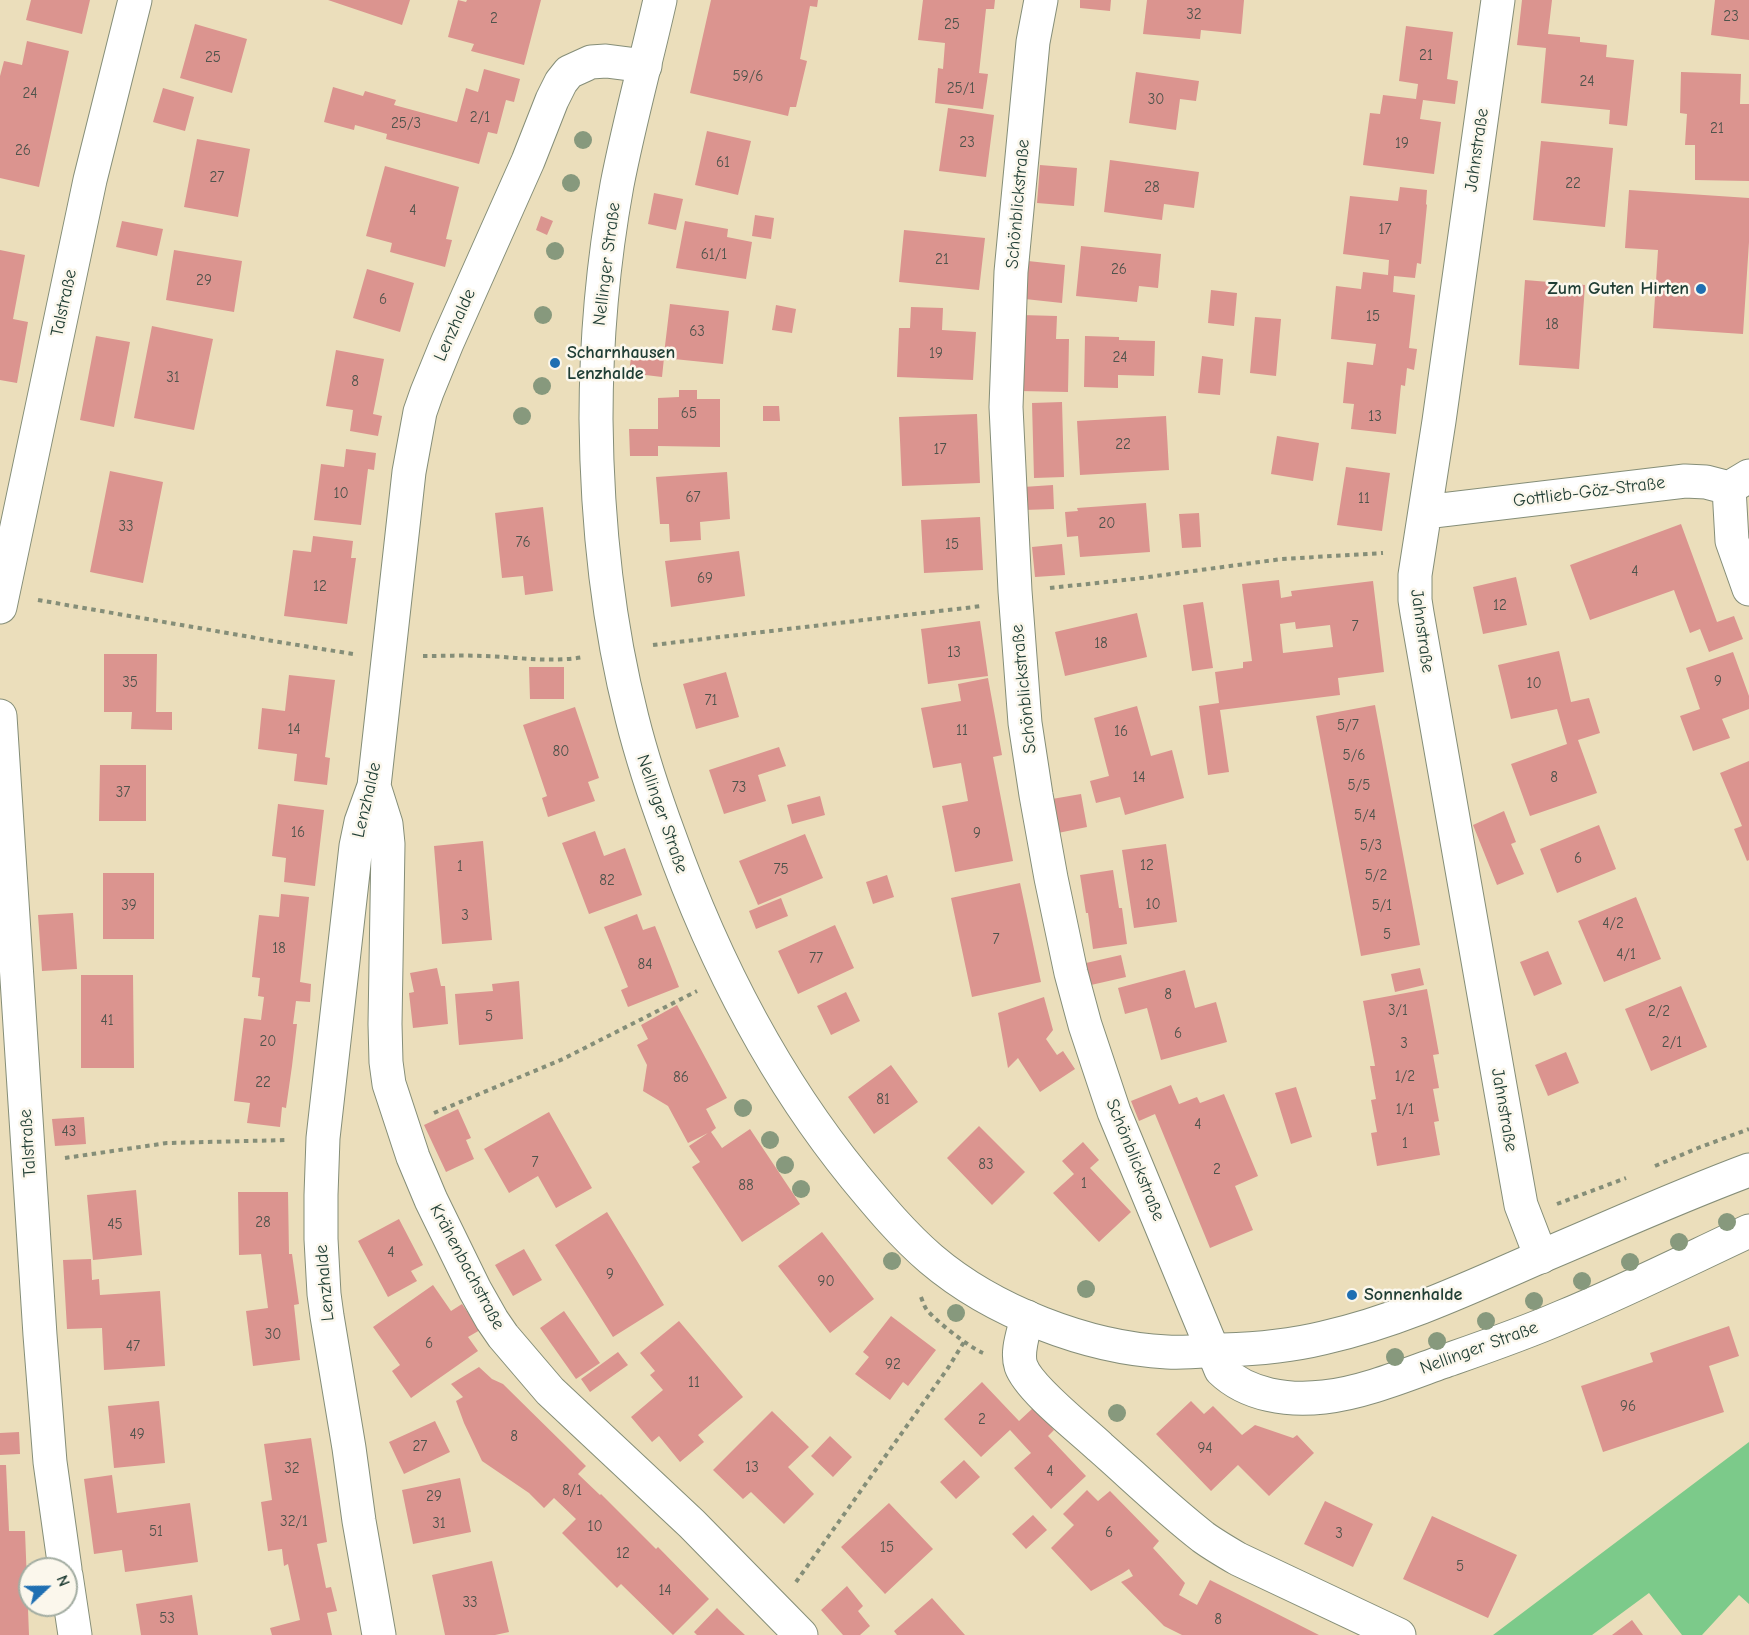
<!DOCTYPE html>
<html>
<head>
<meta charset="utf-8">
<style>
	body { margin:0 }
	#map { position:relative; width:1749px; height:1635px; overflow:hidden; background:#ebdebb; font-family:"Comic Neue",sans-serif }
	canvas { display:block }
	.north { position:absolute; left:18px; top:1557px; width:60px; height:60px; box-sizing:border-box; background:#fbf7ec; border:2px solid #a3ada2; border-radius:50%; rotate:68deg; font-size:16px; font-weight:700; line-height:24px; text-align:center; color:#1f3d34 }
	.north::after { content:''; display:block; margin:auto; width:21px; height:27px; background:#1f6fb2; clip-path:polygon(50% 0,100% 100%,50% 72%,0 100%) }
</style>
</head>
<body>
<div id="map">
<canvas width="1749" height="1635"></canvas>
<div class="north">N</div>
</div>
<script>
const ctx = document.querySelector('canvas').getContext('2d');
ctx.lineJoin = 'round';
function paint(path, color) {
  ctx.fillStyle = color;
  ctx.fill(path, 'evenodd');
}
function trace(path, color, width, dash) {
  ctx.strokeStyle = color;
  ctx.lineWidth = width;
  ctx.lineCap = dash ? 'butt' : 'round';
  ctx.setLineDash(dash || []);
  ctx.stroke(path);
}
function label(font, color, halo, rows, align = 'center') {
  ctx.font = font + ' "Comic Neue",sans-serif';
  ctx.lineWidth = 5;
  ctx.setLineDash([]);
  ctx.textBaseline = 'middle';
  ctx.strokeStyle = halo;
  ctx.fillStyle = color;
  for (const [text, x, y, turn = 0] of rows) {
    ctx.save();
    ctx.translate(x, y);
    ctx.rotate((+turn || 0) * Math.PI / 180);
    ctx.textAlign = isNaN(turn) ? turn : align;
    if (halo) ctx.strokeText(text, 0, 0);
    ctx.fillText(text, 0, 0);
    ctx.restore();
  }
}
const green = new Path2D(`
	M1749,1442v162l-10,-9 -37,40h-20l-33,-42 -57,42h-99z`);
const building = new Path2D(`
	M31,0h59l-8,34 -56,-14z
	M328,0h82l-8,25z
	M458,0l8,2 1,-2h74l-17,65 -53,-14 3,-7 -26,-7z
	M711,0h107l-1,7 -7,-1 -10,53 7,2 -11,46h-6l-2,9 -98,-23z
	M923,0h72l-1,9h-8l-7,64 9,1 -5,35 -48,-6 3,-35 5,1 2,-26 -27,-3z
	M1080,0h31l-1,11 -30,-3z
	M1147,0h97l-3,34 -40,-4 -1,9 -57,-5z
	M1522,0h30l-4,34 32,3v5l27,3 -1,12 28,3 -7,66 -18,-2 1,-14 -69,-7 5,-55 -29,-3z
	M1715,0h34v40l-38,-5z
	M195,24l52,15 -15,54 -52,-15z
	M1406,26l47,6 -6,47 11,2 -3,23 -32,-4 -3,19 21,3 -7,52 -71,-9 7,-52 10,1 3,-19 33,4 2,-15 -19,-3z
	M27,41l42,10 -30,136 -39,-9v-102l4,-15 18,4z
	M484,69l36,10 -6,23 -8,-2 -9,34 -9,-2 -9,32 -93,-25 1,-5 -32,-9 -1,5 -30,-8 9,-35 30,9 2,-5 31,9 -2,5 63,17 9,-34 12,4z
	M1136,72l63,9 -3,20 -16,-2 -4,31 -47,-7z
	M1681,72l60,2 -1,30h9v77l-54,-1v-35h-10l2,-31 -7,-1z
	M163,88l31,9 -9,34 -32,-9z
	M948,108l46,7 -8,62 -47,-6z
	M707,131l44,10 -13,54 -43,-10z
	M197,139l53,10 -12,68 -54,-10z
	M1541,141l72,7 -8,79 -72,-7z
	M1110,160l89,12 -5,36 -30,-4 -2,16 -58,-8z
	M1040,165l37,3 -3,38 -37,-3z
	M385,166l74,21 -13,52 6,1 -7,27 -55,-15 2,-9 -26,-7z
	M1400,187l27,3 -1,14 1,1 -6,59 -4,-1 -2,15 -21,-2 -1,16 22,3 -6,53 8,1 -3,21 -7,-2 -2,18 -4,-1 -5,49 -45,-5 3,-25 -11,-1 4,-41 26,3 3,-21 -45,-5 5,-53 25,3 2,-17 25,3 1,-15 -46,-6 7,-58 48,5z
	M1629,190l120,8v44l-6,92 -90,-6 5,-78 -33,-2z
	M654,193l29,6 -7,31 -28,-6z
	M755,215l19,3 -3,21 -19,-3z
	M541,216l12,5 -6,14 -11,-5z
	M122,221l41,8 -6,27 -41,-9z
	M685,221l43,8 -1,8 25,5 -6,37 -70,-11z
	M904,230l81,8 -6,52 -80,-8z
	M1081,246l80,8 -3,34 -19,-2 -2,16 -61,-6z
	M0,250l25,5 -12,64 15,3 -11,61 -17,-3z
	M174,250l68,11 -8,51 -68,-12z
	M1028,261l37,4 -3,38 -37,-4z
	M367,269l47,14 -14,49 -47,-14z
	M1525,280l60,5 -6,84 -60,-4z
	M1211,290l26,3 -3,33 -26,-3z
	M670,304l59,7 -6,53 -59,-6 -2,19 -33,-4 3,-23 32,4z
	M776,305l20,4 -4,24 -20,-3z
	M911,307l32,1 -1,22 34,2 -3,48 -76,-3 2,-49h11z
	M1021,315l36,1 -1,23h13l-1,53 -48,-1z
	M1255,317l26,2 -5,57 -26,-3z
	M152,326l61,13 -19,91 -60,-12z
	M96,336l34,6 -16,85 -34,-7z
	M1085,336l34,1v3l36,1 -1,35 -36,-1v13l-34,-1z
	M336,350l48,9 -11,55 9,2 -4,20 -28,-5 3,-21 -27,-4z
	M1202,356l21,3 -3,36 -22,-2z
	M679,390h18v9h23v48l-62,-1v10h-28l-1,-27h29v-31l21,-1z
	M1062,402l2,75 -30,1 -2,-75z
	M763,406h16l1,15h-17z
	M977,414l3,69 -78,3 -3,-69z
	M1166,416l3,54 -89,5 -3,-54z
	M1277,436l42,7 -6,38 -42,-7z
	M346,449l30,4 -2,17 -6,-1 -7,56 -47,-5 7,-56 23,3z
	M1346,467l44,6 -8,58 -45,-6z
	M110,471l53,11 -20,101 -53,-11z
	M727,472l3,47 -30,3 1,18 -31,2 -1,-18h-9l-4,-47z
	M1053,485l1,24 -30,1 -1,-23z
	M1146,503l4,49 -70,5 -2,-21 -11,1 -2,-25 13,-1 -1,-3z
	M543,507l10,84 -28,4 -2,-19 -21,2 -7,-65z
	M1199,513l2,34 -19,1 -3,-34z
	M980,517l3,53 -59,3 -3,-53z
	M1681,524l36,98 17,-6 9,23 -34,13 -9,-23 -10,4 -16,-43 -84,30 -20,-55z
	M313,536l40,5 -2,17h5l-9,66 -63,-8 9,-66 18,2z
	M1062,544l3,31 -30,2 -3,-30z
	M739,551l6,45 -74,11 -6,-46z
	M1516,577l11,48 -44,9 -10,-47z
	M1279,580l2,18 11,-2 -1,-5 82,-10 11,91 -46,6 2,17 -120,15 9,62 -21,3 -9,-69 20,-3 -4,-31 28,-4v-6l9,-1 -10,-77zM1295,622l1,7 34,-4 3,22 -50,6 -3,-29z
	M1203,602l10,66 -21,3 -9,-66z
	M1137,613l10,44 -82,19 -10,-44z
	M980,621l8,55 -60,8 -7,-55z
	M1559,651l12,51 18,-4 11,35 -22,7 19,53 -67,23 -19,-52 56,-20 -10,-35 -46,10 -13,-54z
	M1733,652l16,44v13l-27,10 8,19 -37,13 -13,-35 20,-7 -14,-41z
	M104,654h53l-1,58h16v18l-41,-1 1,-17h-28z
	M529,667h35v32h-34z
	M726,672l13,45 -43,12 -13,-45z
	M289,675l46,5 -10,77 5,1 -3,27 -33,-4 3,-27 -39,-5 4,-41 23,3z
	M988,678l14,77 -9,2 20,104 -58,11 -13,-66 26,-5 -7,-38 -28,5 -12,-60 40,-7 -3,-17z
	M1375,705l45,240 -59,11 -45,-240z
	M1137,706l14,50 21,-6 12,48 -59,17 -5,-18 -24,6 -6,-22 19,-5 -15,-58z
	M575,707l24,71 -11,4 7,19 -47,16 -6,-19 5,-2 -24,-71z
	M779,747l7,19 -28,9 8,26 -42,13 -15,-44z
	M1749,761v99l-2,1 -13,-32 8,-3 -22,-53z
	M100,765h46v56h-47z
	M1081,794l6,33 -29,6 -6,-34z
	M820,796l5,19 -33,9 -5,-19z
	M278,804l46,6 -9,76 -31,-4 2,-24 -14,-2z
	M1504,811l12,31 -5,2 13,30 -27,11 -24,-60z
	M1599,825l17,44 -59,24 -17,-44z
	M595,831l9,25 21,-8 17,47 -53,19 -27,-71z
	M805,834l18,44 -65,27 -19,-44z
	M483,841l9,99 -50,4 -8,-98z
	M1166,844l11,78 -43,6 -12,-78z
	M1113,870l6,38h3l5,36 -34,5 -5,-36h-2l-6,-38z
	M103,873h51v66h-51z
	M887,875l7,22 -21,7 -7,-22z
	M1020,883l21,99 -69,15 -21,-99z
	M281,894l28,3 -9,85 11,2 -1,18 -14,-1 -3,23h4l-5,42 -6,42 -4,-1 -2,20 -33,-4 3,-20 -16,-2 10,-83 17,2 3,-23 -6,-1 2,-18 -8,-1 7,-62 20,2z
	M1636,897l25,62 -57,23 -26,-61z
	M781,898l7,18 -32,13 -7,-18z
	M73,913l4,56 -35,2 -4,-56z
	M637,914l6,16 12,-4 24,61 -51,20 -7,-17 7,-3 -24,-60z
	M835,925l19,43 -56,26 -20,-43z
	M1548,951l14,33 -28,12 -14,-34z
	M1121,955l5,22 -35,8 -5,-22z
	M437,968l4,18h4l3,38 -35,4 -4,-35 5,-1 -4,-19z
	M1420,968l4,17 -29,7 -4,-18z
	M1185,970l10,38 21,-6 11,40 -66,18 -14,-52 -22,6 -7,-26z
	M81,975h52l1,93h-53z
	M519,981l4,58 -64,6 -4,-51 38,-3 -1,-7z
	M1681,986l26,61 -56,24 -26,-62z
	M1427,989l12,65 -6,1 6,33 -6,1 6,32 -5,1 6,33 -63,11 -6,-33 6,-1 -6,-32 5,-1 -6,-33h5l-12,-65z
	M846,992l14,29 -29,14 -14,-29z
	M1044,997l9,33 -7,9 11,16 6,-4 12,18 -35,23 -22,-34 -10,10 -10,-55z
	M677,1005l50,93 -21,11 10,19 -5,4 11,16 28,-19 50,75 -58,38 -50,-75 8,-5 -11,-16 19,-13 -20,10 -20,-37 -25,-15 4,-26 -10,-20 11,-6 -7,-14z
	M1566,1052l13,31 -31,13 -13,-31z
	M891,1065l27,37 -44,32 -26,-37z
	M1171,1085l8,19 18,-7 3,6 24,-9 34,82 -23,10 18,44 -43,18 -55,-134 -16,7 -8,-20z
	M1296,1087l16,50 -21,7 -16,-51z
	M458,1109l13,29 -5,2 8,19 -28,13 -22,-47z
	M549,1112l43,76 -36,20 -18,-32 -29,17 -25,-44z
	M84,1117l2,27 -31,2 -3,-27z
	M979,1126l46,46 -33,33 -45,-47z
	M1083,1142l16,18 -9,8 41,44 -32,30 -46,-49 21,-19 -12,-13z
	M136,1190l6,65 -49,5 -6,-65z
	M238,1192h50l1,62h3l7,50 -5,1 6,55 -47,6 -7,-55 22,-3 -7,-54 -22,1z
	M607,1212l57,93 -51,32 -58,-92z
	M399,1219l24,46 -12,6 6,10 -29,16 -30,-56z
	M822,1232l52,67 -44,34 -52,-67z
	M524,1249l18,31 -29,16 -18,-31z
	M91,1259l1,21 7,-1 1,16 60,-4 5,75 -61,4 -2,-42 -35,1 -4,-69z
	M433,1285l18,26 11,-7 18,26 -12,7 10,14 -67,47 -19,-27 8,-6 -27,-38z
	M564,1311l36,52 -24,16 -36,-51z
	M891,1316l45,34 -28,36 -5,-4 -13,18 -35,-26 14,-17 -6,-5z
	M679,1321l64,76 -45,38 6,7 -24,20 -21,-26 -7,6 -21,-25 32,-27 -13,-15 5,-4 -15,-18z
	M1729,1326l10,30 -30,10 15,46 -121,40 -22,-66 72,-24 -3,-9z
	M618,1352l10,13 -38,27 -9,-13z
	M479,1367l13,12 11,5 68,67 15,15 -8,8 22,21 1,-1 55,55 2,-2 51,52 -36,36 -52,-51 -4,4 -55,-55 14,-14 -22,-21 -10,10 -15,-15 -47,-32 -18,-38 -8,-22 7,-4 -12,-13z
	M982,1382l37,39 14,-13 21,22 -6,6 38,40 -35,33 -37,-41 17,-15 -21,-23 -29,27 -37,-38z
	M159,1401l6,62 -51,5 -6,-62z
	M1191,1401l13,13 9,-8 29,29 13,-10 38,13 4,-3 17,18 -45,43 -31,-31 -27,26 -55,-57z
	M772,1411l37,36 -21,20 26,27 -30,30 -33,-32 -8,7 -30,-29z
	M435,1421l15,31 -46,22 -15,-32z
	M19,1432l1,22 -20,1v-22z
	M830,1436l22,21 -19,20 -22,-21z
	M311,1438l16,104 -10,2 9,44 5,-1 6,24 -10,2 5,22h-60l-2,-7 30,-8 -12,-56 -4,2 -2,-17 -14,2 -7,-49 11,-2 -8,-56z
	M964,1460l16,17 -24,22 -16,-17z
	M0,1465h6l3,66h16l4,104h-29z
	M112,1475l5,38 73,-10 8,59 -73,10 -3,-22 -28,4 -10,-75z
	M460,1478l11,54 -58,12 -11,-54z
	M1087,1490l11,11 12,-10 49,50 -6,7 32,35 -6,12 18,10 13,-25 109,55h-137l-18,-9 -43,-44 12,-6 -4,-7 -6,4 -32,18 -40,-43 23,-23 -11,-11z
	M1325,1501l48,23 -20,43 -49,-23z
	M889,1503l44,46 -48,45 -44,-47z
	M1033,1515l14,15 -21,19 -14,-15z
	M1432,1516l85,39 -29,63 -85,-39z
	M492,1561l17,71 -14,3h-50l-13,-60z
	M847,1586l16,20 -5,5 12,15 -10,9h-17l-22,-25z
	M192,1595l6,40h-57l-5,-31z
	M932,1598l33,37h-68l-3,-4z
	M717,1608l13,13 15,14h-48l-3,-3z
	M1632,1620l11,15h-31z`);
const path = new Path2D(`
	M1050,588l84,-9 148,-20 101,-6
	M38,600l241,42 74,12
	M653,645l329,-39
	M423,656c20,0 41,-1 61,0 33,1 67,7 99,1
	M434,1113l129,-54 134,-68
	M65,1158l102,-15 120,-3
	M1655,1166l43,-18 51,-19
	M1557,1204l69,-26
	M921,1297c2,5 3,9 6,13 10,12 42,37 56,43
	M796,1582l152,-214 16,-26`);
const minor = new Path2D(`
	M1041,0l-8,42 -22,230 -5,135 9,184 10,132 11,72 15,83 20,95 14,52 29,87 107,258c27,26 68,31 103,27 38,-4 82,-22 118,-35 40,-14 81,-28 120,-45 63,-26 125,-57 187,-86
	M1498,0l-59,421 -24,154v25l2,13 99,564 5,28 20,52
	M1729,488l3,53 17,48
	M1425,512l260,-31 21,1 23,6 20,-12
	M0,607l90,-427 45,-180
	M0,716l40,619 10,127 15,107
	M374,786l12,38 2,20 -3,180 1,38 3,22 24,73 18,43 44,90 17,30 11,16 47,55 142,133 109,111
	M1027,1317c-3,15 -11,34 -6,49 8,23 60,63 79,81 34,30 67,62 103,90 11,8 23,15 35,22l161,76
	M66,1575l9,60
	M379,1635l-20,-114 -10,-73 -22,-132 -3,-22 -3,-55v-44l2,-57 33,-292 5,-24 13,-36 35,-314 11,-60 7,-20 20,-49 81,-182 24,-61 9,-18 8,-10 22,-10 15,-1 39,5`);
const major = new Path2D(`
	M660,0c-14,62 -31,123 -43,185 -14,77 -21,155 -21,234 1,101 11,201 36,299 10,40 23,79 37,117 44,124 103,240 186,342 24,29 48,58 76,82 61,52 156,89 236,93 19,1 37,-1 56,-2 34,-1 67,-4 100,-12 76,-17 148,-51 219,-82 69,-29 137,-60 207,-86`);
const trees = [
	[583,140],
	[571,183],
	[555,251],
	[543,315],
	[542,386],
	[522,416],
	[743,1108],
	[770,1140],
	[785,1165],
	[801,1189],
	[1727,1222],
	[1679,1242],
	[892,1261],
	[1630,1262],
	[1582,1281],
	[1086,1289],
	[1534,1301],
	[956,1313],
	[1486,1321],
	[1437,1341],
	[1395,1357],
	[1117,1413]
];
const markers = [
	[1701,289,6,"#1f6fb2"],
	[555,363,6,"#1f6fb2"],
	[1352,1295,6,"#1f6fb2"]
];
const numberNames = [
	["32",1194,15],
	["23",1731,17],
	["2",494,19],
	["25",952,25],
	["21",1426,56],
	["25",213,58],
	["59/6",748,77],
	["24",1587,82],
	["25/1",961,89],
	["24",30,94],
	["30",1156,100],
	["2/1",480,118],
	["25/3",406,124],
	["21",1717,129],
	["23",967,143],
	["19",1402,144],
	["26",23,151],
	["61",723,163],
	["27",217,178],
	["22",1573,184],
	["28",1152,188],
	["4",413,211],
	["17",1385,230],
	["61/1",714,255],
	["21",942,260],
	["26",1119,270],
	["29",204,281],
	["6",383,300],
	["15",1373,317],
	["18",1552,325],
	["63",697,332],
	["19",936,354],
	["24",1120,358],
	["31",173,378],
	["8",355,382],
	["65",689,414],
	["13",1375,417],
	["22",1123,445],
	["17",940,450],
	["10",341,494],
	["67",693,498],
	["11",1364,499],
	["20",1107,524],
	["33",126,527],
	["76",523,543],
	["15",952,545],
	["4",1635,572],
	["69",705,579],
	["12",320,587],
	["12",1500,606],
	["7",1355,627],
	["18",1101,644],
	["13",954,653],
	["9",1718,682],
	["35",130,683],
	["10",1534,684],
	["71",711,701],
	["5/7",1348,726],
	["14",294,730],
	["11",962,731],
	["16",1121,732],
	["80",561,752],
	["5/6",1354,756],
	["14",1139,778],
	["8",1554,778],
	["5/5",1359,786],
	["73",739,788],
	["37",123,793],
	["5/4",1365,816],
	["16",298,833],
	["9",977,834],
	["5/3",1371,846],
	["6",1578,859],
	["12",1147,866],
	["1",460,867],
	["75",781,870],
	["5/2",1376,876],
	["82",607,881],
	["10",1153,905],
	["39",129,906],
	["5/1",1382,906],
	["3",465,916],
	["4/2",1613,924],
	["5",1387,935],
	["7",996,940],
	["18",279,949],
	["4/1",1626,955],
	["77",816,959],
	["84",645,965],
	["8",1168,995],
	["3/1",1398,1011],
	["2/2",1659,1012],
	["5",489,1017],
	["41",107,1021],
	["6",1178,1034],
	["20",268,1042],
	["2/1",1672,1043],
	["3",1404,1044],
	["1/2",1405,1077],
	["86",681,1078],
	["22",263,1083],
	["81",883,1100],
	["1/1",1405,1110],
	["4",1198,1125],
	["43",69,1132],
	["1",1405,1144],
	["7",535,1163],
	["83",986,1165],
	["2",1217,1170],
	["1",1084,1184],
	["88",746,1186],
	["28",263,1223],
	["45",115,1225],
	["4",391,1253],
	["9",610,1275],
	["90",826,1282],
	["30",273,1335],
	["6",429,1344],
	["47",133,1347],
	["92",893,1365],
	["11",694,1383],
	["96",1628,1407],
	["2",982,1420],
	["49",137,1435],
	["8",514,1437],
	["27",420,1447],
	["94",1205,1449],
	["13",752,1468],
	["32",292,1469],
	["4",1050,1472],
	["8/1",572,1491],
	["29",434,1497],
	["32/1",294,1522],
	["31",439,1524],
	["10",595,1527],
	["51",156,1532],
	["6",1109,1533],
	["3",1339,1534],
	["15",887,1548],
	["12",623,1554],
	["5",1460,1567],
	["14",665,1591],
	["33",470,1603],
	["53",167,1619],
	["8",1218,1620]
];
const streetNames = [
	["Jahnstraße",1477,150,-82],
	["Schönblickstraße",1018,204,-85],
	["Nellinger Straße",607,264,-83],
	["Talstraße",64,303,-78],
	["Lenzhalde",455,325,-66],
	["Gottlieb-Göz-Straße",1589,492,-7],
	["Jahnstraße",1422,631,82],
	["Schönblickstraße",1024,689,-96],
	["Lenzhalde",367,800,-77],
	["Nellinger Straße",662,814,71],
	["Jahnstraße",1504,1110,80],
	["Talstraße",28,1143,-94],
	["Schönblickstraße",1135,1160,68],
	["Krähenbachstraße",467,1267,62],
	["Lenzhalde",325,1283,-95],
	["Nellinger Straße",1479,1348,-20]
];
const poiNames = [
	["Zum Guten Hirten",1689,289,"right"],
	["Scharnhausen",567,353],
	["Lenzhalde",567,374],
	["Sonnenhalde",1364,1295]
];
paint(green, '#7cca8a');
paint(building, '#db948f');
trace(minor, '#858e78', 35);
trace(major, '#858e78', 35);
trace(path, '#858e78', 4, [4.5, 4.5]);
trace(minor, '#fff', 33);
trace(major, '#fff', 33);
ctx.fillStyle = '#87997d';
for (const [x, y] of trees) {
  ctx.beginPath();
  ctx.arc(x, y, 9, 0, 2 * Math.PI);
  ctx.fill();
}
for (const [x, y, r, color] of markers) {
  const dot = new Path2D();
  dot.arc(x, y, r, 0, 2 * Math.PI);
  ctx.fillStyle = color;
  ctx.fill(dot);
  trace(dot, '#fbf7ec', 2);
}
label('15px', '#4e534b', null, numberNames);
label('18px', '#1f3d34', '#fbf7ec', streetNames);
label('bold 18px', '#1f3d34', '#fbf7ec', poiNames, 'left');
</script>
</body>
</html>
